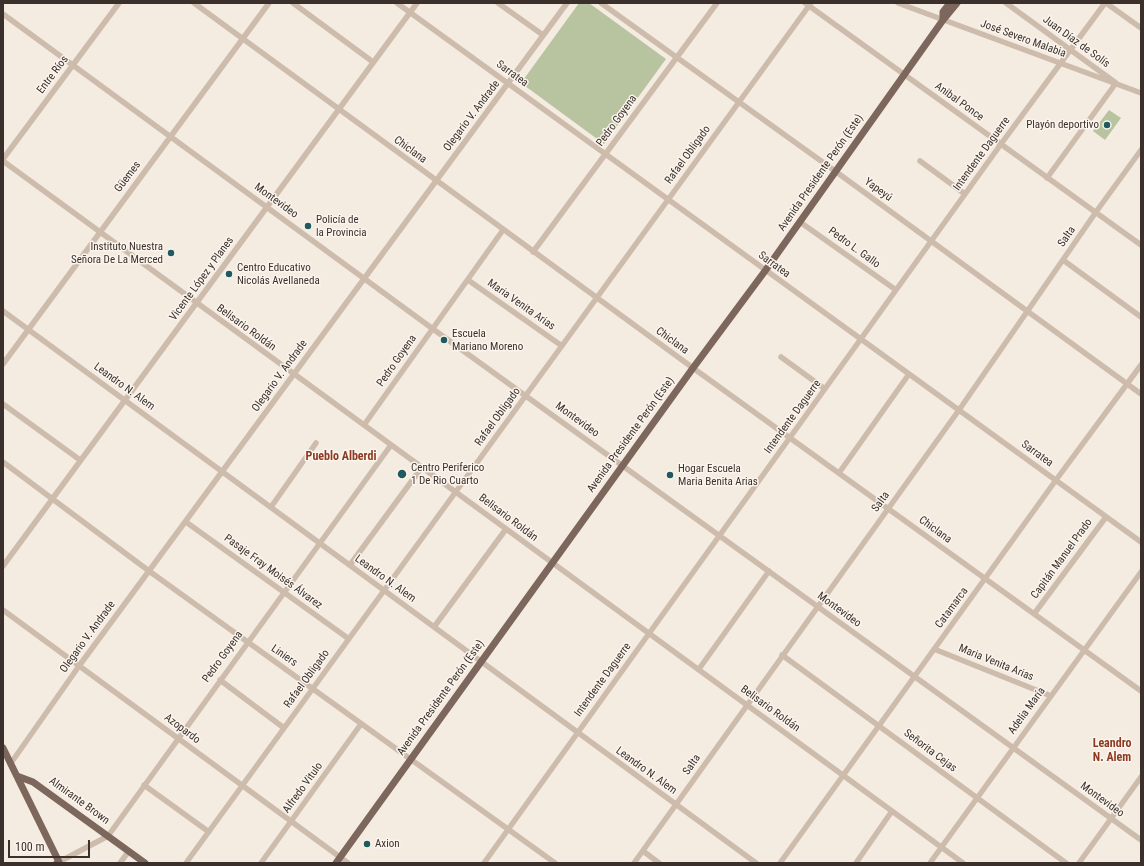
<!DOCTYPE html>
<html>
<head>
<meta charset="utf-8">
<style>
	body { margin:0 }
	#map { position:relative; width:1144px; height:866px; overflow:hidden; background:#f4ebe1; font-family:"Roboto Condensed",sans-serif }
	canvas { display:block }
	.frame { position:absolute; inset:0; border:4px solid #3b302b; pointer-events:none }
	.scale { position:absolute; left:8px; top:840px; width:82px; height:18px; box-sizing:border-box; border:2px solid #3b302b; border-top:0; padding-left:5px; font-size:12px; line-height:14px; white-space:nowrap; color:#3b302b; -webkit-text-stroke:3px #fbf5ee; paint-order:stroke }
</style>
</head>
<body>
<div id="map">
<canvas width="1144" height="866"></canvas>
<div class="frame"></div>
<div class="scale">100 m</div>
</div>
<script>
const ctx = document.querySelector('canvas').getContext('2d');
ctx.lineJoin = 'round';
function paint(path, color) {
  ctx.fillStyle = color;
  ctx.fill(path, 'evenodd');
}
function trace(path, color, width, dash) {
  ctx.strokeStyle = color;
  ctx.lineWidth = width;
  ctx.lineCap = dash ? 'butt' : 'round';
  ctx.setLineDash(dash || []);
  ctx.stroke(path);
}
function label(font, color, halo, rows, align = 'center') {
  ctx.font = font + ' "Roboto Condensed",sans-serif';
  ctx.lineWidth = 3;
  ctx.setLineDash([]);
  ctx.textBaseline = 'middle';
  ctx.strokeStyle = halo;
  ctx.fillStyle = color;
  for (const [text, x, y, turn = 0] of rows) {
    ctx.save();
    ctx.translate(x, y);
    ctx.rotate((+turn || 0) * Math.PI / 180);
    ctx.textAlign = isNaN(turn) ? turn : align;
    if (halo) ctx.strokeText(text, 0, 0);
    ctx.fillText(text, 0, 0);
    ctx.restore();
  }
}
const green = new Path2D(`
	M579,3h10l77,56 -62,85 -83,-61z
	M1109,110l12,8 -16,22 -12,-9z`);
const minor = new Path2D(`
	M194,3l499,365 448,323
	M293,3l80,59
	M397,3l744,539
	M498,3l45,32
	M601,3l234,168 306,223
	M805,3l336,242
	M898,3l243,90
	M1006,3l110,80 -69,95
	M1106,3l35,25
	M3,14l430,315 708,511
	M3,159l116,-156
	M3,161l960,702
	M920,161l45,33
	M800,222l96,68
	M533,252l184,-249
	M1063,260l78,57
	M468,280l94,66
	M3,311l753,552
	M781,357l44,32
	M3,364l266,-361
	M3,404l77,56
	M364,425l139,-195
	M3,462l146,109 406,292
	M839,473l70,-99
	M271,507l45,-64
	M186,522l163,117
	M350,565l72,-98
	M3,566l414,-563
	M3,610l345,253
	M1034,614l72,-97
	M434,627l72,-98
	M934,649l117,47
	M782,655l284,208
	M699,669l70,-98
	M220,680l64,48
	M11,763l68,-97 488,-663
	M144,785l65,47
	M643,851l16,12
	M59,862l49,-26 283,-391
	M120,863l9,-12
	M186,863l625,-860
	M261,863l100,-139
	M484,863l517,-719 104,-141
	M634,863l325,-453 137,-198 45,-62
	M780,863l276,-383 85,-115
	M856,863l36,-52
	M930,863l211,-291
	M1079,863l62,-86`);
const major = new Path2D(`
	M943,20v-8l7,-9
	M3,748l56,114 -2,1
	M17,776l16,6 112,81
	M336,863l357,-495 72,-97 178,-251 14,-17`);
const markers = [
	[1107,125,4,"#1f5a5e"],
	[308,226,4,"#1f5a5e"],
	[171,253,4,"#1f5a5e"],
	[229,274,4,"#1f5a5e"],
	[444,340,4,"#1f5a5e"],
	[402,474,5,"#1f5a5e"],
	[670,475,4,"#1f5a5e"],
	[367,844,4,"#1f5a5e"]
];
const streetNames = [
	["José Severo Malabia",1023,39,20],
	["Juan Díaz de Solís",1076,42,36],
	["Sarratea",512,74,36],
	["Entre Ríos",53,75,-53],
	["Anibal Ponce",959,102,36],
	["Olegario V. Andrade",472,116,-53],
	["Pedro Goyena",617,121,-54],
	["Chiclana",410,150,36],
	["Intendente Daguerre",982,154,-54],
	["Rafael Obligado",688,155,-54],
	["Avenida Presidente Perón (Este)",821,173,-55],
	["Güemes",128,177,-53],
	["Yapeyú",878,190,36],
	["Montevideo",276,201,36],
	["Salta",1067,237,-55],
	["Pedro L. Gallo",854,248,36],
	["Sarratea",774,265,36],
	["Vicente López y Planes",202,279,-54],
	["Maria Venita Arias",521,305,35],
	["Belisario Roldán",246,328,36],
	["Chiclana",672,341,36],
	["Pedro Goyena",397,361,-55],
	["Olegario V. Andrade",280,376,-54],
	["Leandro N. Alem",124,387,36],
	["Rafael Obligado",498,417,-54],
	["Intendente Daguerre",793,417,-54],
	["Montevideo",577,420,36],
	["Avenida Presidente Perón (Este)",631,435,-54],
	["Sarratea",1037,454,36],
	["Salta",881,502,-54],
	["Belisario Roldán",508,518,37],
	["Chiclana",935,530,36],
	["Capitán Manuel Prado",1062,559,-54],
	["Pasaje Fray Moisés Álvarez",273,572,36],
	["Leandro N. Alem",385,579,36],
	["Catamarca",952,608,-54],
	["Montevideo",839,610,36],
	["Olegario V. Andrade",88,637,-54],
	["Liniers",284,656,35],
	["Pedro Goyena",223,657,-54],
	["Maria Venita Arias",996,663,22],
	["Rafael Obligado",307,679,-54],
	["Intendente Daguerre",603,680,-54],
	["Avenida Presidente Perón (Este)",441,698,-54],
	["Belisario Roldán",770,709,36],
	["Adelia María",1027,711,-54],
	["Azopardo",182,729,37],
	["Señorita Cejas",930,751,37],
	["Salta",692,765,-55],
	["Leandro N. Alem",646,771,36],
	["Alfredo Vitulo",303,788,-54],
	["Montevideo",1102,800,36],
	["Almirante Brown",79,801,36]
];
const poiNames = [
	["Playón deportivo",1099,125,"right"],
	["Policía de",316,220],
	["la Provincia",316,233],
	["Instituto Nuestra",163,247,"right"],
	["Señora De La Merced",163,260,"right"],
	["Centro Educativo",237,268],
	["Nicolás Avellaneda",237,281],
	["Escuela",452,334],
	["Mariano Moreno",452,347],
	["Centro Periferico",411,468],
	["1 De Rio Cuarto",411,481],
	["Hogar Escuela",678,469],
	["Maria Benita Arias",678,482],
	["Axion",375,844]
];
const neighbourhoodNames = [
	["Pueblo Alberdi",341,457],
	["Leandro",1112,744],
	["N. Alem",1112,758]
];
paint(green, '#b8c4a0');
trace(minor, '#cdbbac', 5.5);
trace(major, '#7d675c', 7);
for (const [x, y, r, color] of markers) {
  const dot = new Path2D();
  dot.arc(x, y, r, 0, 2 * Math.PI);
  ctx.fillStyle = color;
  ctx.fill(dot);
  trace(dot, '#fbf5ee', 1.5);
}
label('11px', '#3b302b', '#fbf5ee', streetNames);
label('11px', '#3b302b', '#fbf5ee', poiNames, 'left');
label('bold 12px', '#8c3b22', '#fbf5ee', neighbourhoodNames);
</script>
</body>
</html>
